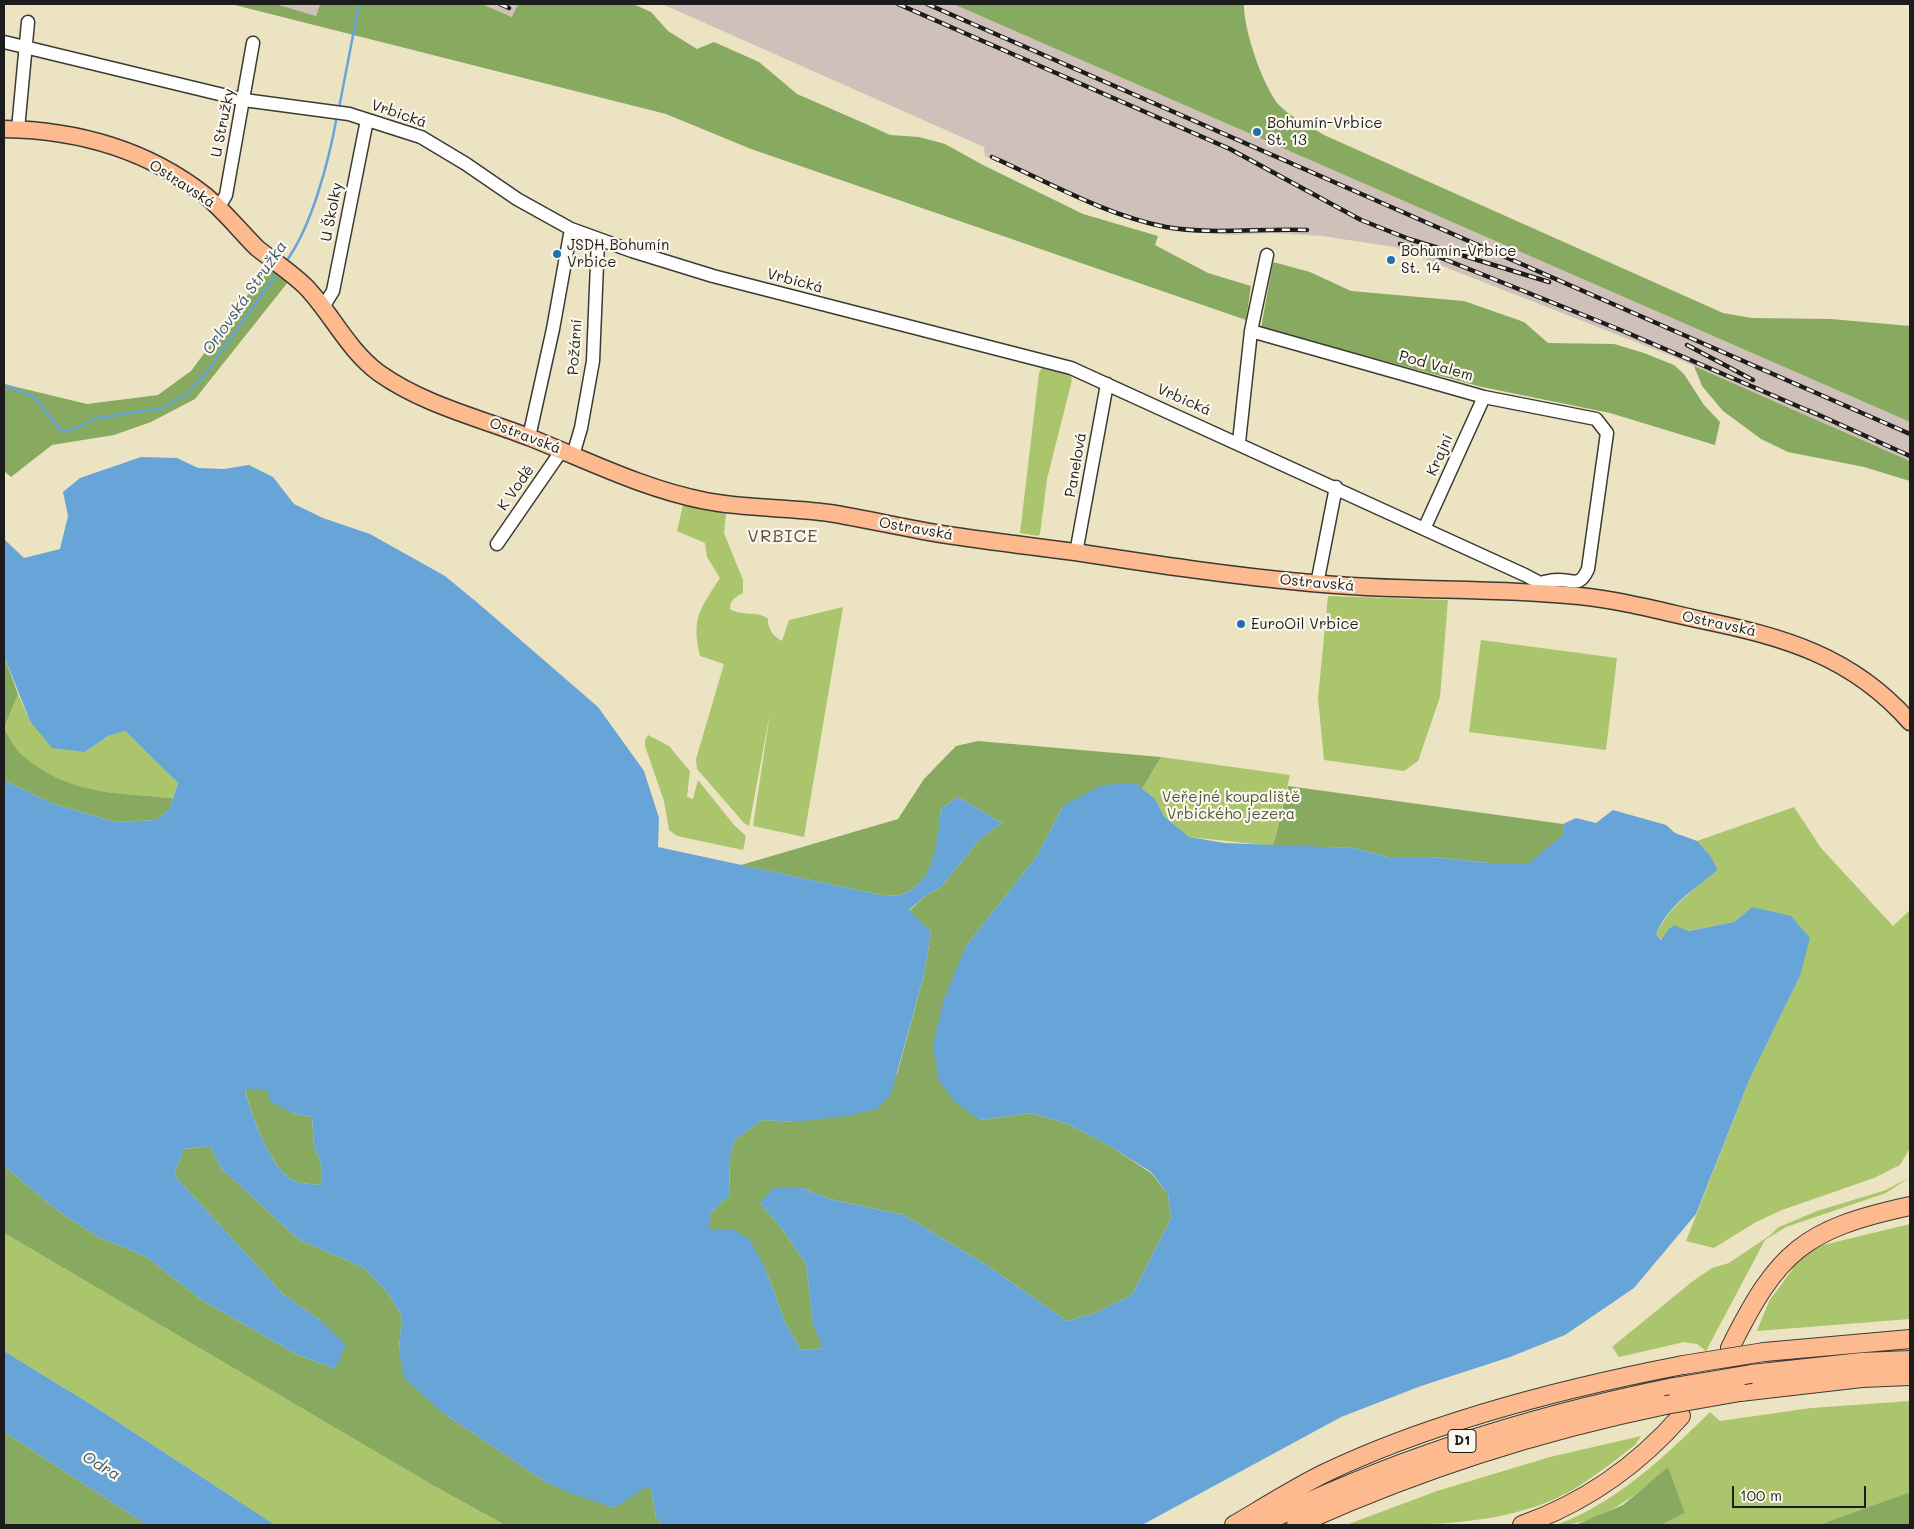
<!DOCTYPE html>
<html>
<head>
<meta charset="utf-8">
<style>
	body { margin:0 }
	#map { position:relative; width:1914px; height:1529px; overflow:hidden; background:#ece3c3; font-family:Mali,sans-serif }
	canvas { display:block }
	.frame { position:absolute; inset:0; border:5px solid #1c1c1c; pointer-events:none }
	.scale { position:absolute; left:1732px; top:1486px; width:134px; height:22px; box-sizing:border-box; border:2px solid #1c1c1c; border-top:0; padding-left:6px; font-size:15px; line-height:18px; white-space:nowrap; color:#1c1c1c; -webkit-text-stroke:4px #fbf7ec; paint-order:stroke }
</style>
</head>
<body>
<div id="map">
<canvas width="1914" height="1529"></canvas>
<div class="frame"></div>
<div class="scale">100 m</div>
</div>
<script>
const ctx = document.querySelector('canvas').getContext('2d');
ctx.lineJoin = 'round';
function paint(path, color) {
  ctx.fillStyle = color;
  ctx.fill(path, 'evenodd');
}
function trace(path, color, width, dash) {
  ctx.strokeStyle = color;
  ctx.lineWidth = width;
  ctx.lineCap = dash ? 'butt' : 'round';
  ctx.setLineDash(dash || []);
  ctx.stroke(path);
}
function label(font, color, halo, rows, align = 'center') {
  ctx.font = font + ' Mali,sans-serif';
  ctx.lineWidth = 4.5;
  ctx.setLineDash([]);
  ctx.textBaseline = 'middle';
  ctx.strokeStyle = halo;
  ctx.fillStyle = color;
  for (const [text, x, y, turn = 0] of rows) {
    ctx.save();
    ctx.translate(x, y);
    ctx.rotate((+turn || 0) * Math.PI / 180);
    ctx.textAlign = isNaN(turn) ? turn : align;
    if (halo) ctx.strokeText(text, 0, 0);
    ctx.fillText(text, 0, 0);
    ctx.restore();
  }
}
const industrial = new Path2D(`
	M276,4h44l-4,12z
	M482,4h36l-5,13z
	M662,4h291l957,418v39l-241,-106 -275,-108 -72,-11 -50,-3 -40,2 -60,-4 -67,-20 -120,-55 -1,-9z`);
const green = new Path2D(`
	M1043,366l25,8 3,2 1,4 -25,99 -7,55 -2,2 -18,-3 19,-160z
	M683,505l43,9 -2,19 19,47v13c-8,4 -13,7 -13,16 11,8 28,1 38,10 0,11 5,17 14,22l7,-21 54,-13 -39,230 -51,-11 17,-113 -21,113 -5,-3 -47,-54 -1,-10 28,-95 -24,-8c-9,-38 0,-47 20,-78l-13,-21 -2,-14 -28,-12z
	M1328,596l120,4 -8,97 -22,64 -14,10 -80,-11 -6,-62z
	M1481,640l136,18 -11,92 -137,-18z
	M18,694l12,27 55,31 23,-16 17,-5 53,52 -5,15c-59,-5 -105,-3 -152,-44 -7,-7 -12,-18 -17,-26z
	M648,735l21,11 21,25 -3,26 6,2 5,-19 36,45 12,11 -3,14 -66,-14 -8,-6 -5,-29 -19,-55v-6z
	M1161,757l129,18 -17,71 -84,-9 -25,-21 -9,-17 -13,-10z
	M1794,807l27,41 72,78 17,-16v238l-10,17 -26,13 -92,32 -26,12 -42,26 -28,-7 64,-163 50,-102 -48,-69 -18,15 -47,9 -19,-1 -6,10 -6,-6c13,-28 39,-45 62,-64l-8,-15 -13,-14z
	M1910,1177l-24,16 -100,34 -21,13 -59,111 -9,-7 -13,-2 -65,15 -7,-10 81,-66 19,-13 17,-5 40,-27 10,-9 38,-16 69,-21z
	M1910,1224v95l-153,12 12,-30 23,-31 5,-17 18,-12 4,5z
	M4,1233l430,253 71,39h-230l-183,-120 -88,-54z
	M1910,1401v91l-92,33h-157l24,-12 -17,-45c-33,27 -67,57 -112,57 62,-23 108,-68 154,-113l10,9 91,-13z
	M1641,1436l-6,9c-18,14 -36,28 -56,41 -66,42 -158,39 -233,39l91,-34 113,-34z`);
const forest = new Path2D(`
	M231,4h45l40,12 4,-12h162l30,13 6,-13h115l18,8 17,19 29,18 17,-7 45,20 38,32 69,30 24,11 29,2 26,7 38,21 100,49 75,22 -3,9 53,28 43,13 -5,34 -495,-171 -85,-35z
	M953,4h291c-1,24 19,83 35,101 11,12 31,21 45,30l399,178 29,5 79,1 79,7v96z
	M1273,262l37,10 41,19 113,10 60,21 24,21 66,1 30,9 30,12 10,9 20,31 16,17 -5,23 -105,-32 -128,-26 -221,-59z
	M269,266l19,16 -93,117 -44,23 -37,13 -62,10 -41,32 -7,-6v-87l83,20 71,-9 33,-24z
	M1694,366l216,95v20l-46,-14 -76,-15 -27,-13 -38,-28 -21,-25z
	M4,656l14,38 -14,34c5,8 10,19 17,26 47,41 94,39 152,44l-3,10 -13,12 -42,2 -64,-19 -47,-23z
	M978,741l183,16 -19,32 -7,-6 -72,23 -26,50 -71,90 14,174 51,-7 37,11 42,22 41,27 17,21 3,24 -39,77 -39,19 -26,7 -79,-55 -84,-51 -74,-16 -28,-11 -42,15 23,27 23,34 7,59 11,25 -23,2 -16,-28 -20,-54 -57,-39 3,-17 19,-17 -1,-36 6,-19 27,-20 32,2 103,-48 27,-99 7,-43 -22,-21 16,-15 16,-9 39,-48 22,-16 -44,-26 -17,12c-2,28 -6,77 -41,86 -5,1 -13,0 -19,0l-140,-30 157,-46 26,-40 32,-33z
	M1288,786l275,38 1,10 -34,29h-39l-60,-6h-43l-35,-9 -80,-2z
	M245,1089h21l26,24 20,4 2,28 8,22 -1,18c-8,-1 -19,-1 -27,-4 -23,-11 -44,-68 -49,-92z
	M210,1146l11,22 77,71 66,29 23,24 15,24 -3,34 44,63 101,68 70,27 32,-22 5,4 5,27 7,8h-158l-71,-39 -430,-253v-67l54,45 40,26 47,19 58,45 93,53 39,15 -15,-49 -36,-25 -110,-120 10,-26z
	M4,1432l143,93h-143z
	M1668,1467l17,46 -24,12h-86l48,-20z
	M1910,1492v33h-92z`);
const water = new Path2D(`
	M141,457l36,1 21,10 26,1 25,-4 24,12 21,27 29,14 47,16 75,42 34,28 119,103 46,64 15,47 -1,29 223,48c6,0 14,1 19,0 35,-9 38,-58 41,-86l17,-12 44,26 -22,16 -39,48 -16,9 -16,14 22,22 -7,43 -33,119 -14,15 -31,7 -52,6 -32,-2 -27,20 -6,20 1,35 -19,17 -2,17 25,1 15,9 16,29 20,54 16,28 22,-2 -10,-24 -7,-60 -23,-34 -23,-27 13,-15h29l28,11 74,16 84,51 79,55 26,-7 39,-19 39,-77 -3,-24 -17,-22 -41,-26 -42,-22 -37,-11 -51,7 -24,-17 -17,-22 -6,-35 11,-47 22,-53 71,-90 26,-50 39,-21 33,-2 20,16 9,17 25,21 36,6 128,5 35,9h43l60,6h38l35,-29 -1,-10 13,-6 20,5 17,-13 53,15 9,8 22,8 13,14 8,15c-23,19 -50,35 -62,64l5,6 7,-10 6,-5 14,6 46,-9 18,-15 39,9 19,22 -10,38 -50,102 -54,136 -62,74 -69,47 -55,22 -89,29 -80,31 -199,108h-479l-7,-8 -5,-27 -4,-3 -33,21 -44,-15 -26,-12 -101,-68 -39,-35 -5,-28 3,-34 -15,-24 -23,-24 -66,-29 -77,-71 -11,-22 -26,3 -10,26 110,120 36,25 26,25 -11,24 -39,-15 -93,-53 -58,-45 -47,-19 -40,-26 -54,-45v-386l47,23 64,19 42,-2 13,-12 8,-25 -53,-52 -17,5 -23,16 -33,-4 -22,-27 -26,-65v-121v4l20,19 36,-9 8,-33 -5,-24 17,-14zM266,1089l5,13 21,11 20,4 2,28 8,22 -1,18c-8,-1 -19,-1 -27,-4 -23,-11 -44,-68 -49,-91z
	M4,1351l88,54 183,120h-128l-143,-93z`);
const stream = new Path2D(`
	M339,108l20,-104
	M285,263c27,-36 44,-103 52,-147
	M4,385l31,12 26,34h9l23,-12 70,-11 25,-15 15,-16 76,-106`);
const minor = new Path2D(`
	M4,42l240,58 105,14 72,23 45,27 51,35 54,30 61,22 81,25 358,92 454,207 15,8 -1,10
	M18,129l10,-107
	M219,207l7,-12 27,-152
	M323,307l10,-16 34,-171
	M1251,331l233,66 112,22 11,14 -19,136c-9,20 -15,10 -32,11 -5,0 -11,2 -16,3
	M529,437l24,-108 18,-100
	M1239,442l12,-111 16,-76
	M573,455l8,-27 12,-67 5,-121
	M1425,527l59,-130
	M497,544l65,-94
	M1076,553l31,-169
	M1317,584l19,-97`);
const major = new Path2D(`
	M4,129c73,1 144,21 202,67 19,16 34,35 51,52 16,13 34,24 49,39 26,27 41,62 73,86 45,32 101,45 152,65 58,23 113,51 175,63 41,8 82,6 123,12 38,6 75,15 112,21 45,7 89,12 134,18 78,12 157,24 236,31 89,9 179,4 268,13 41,4 82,15 122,24 83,17 151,36 209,102`);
const highway = new Path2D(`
	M1730,1348c48,-97 74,-119 180,-142
	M1764,1352l146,-13
	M1751,1374l111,-12 48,-2
	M1740,1392l122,-14 48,-2
	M1234,1525c29,-17 59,-36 89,-51 110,-53 241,-86 360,-109
	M1260,1525c131,-66 270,-109 414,-138
	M1296,1525c122,-55 239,-93 370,-120
	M1522,1525c62,-22 116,-60 159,-109`);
const rail = new Path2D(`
	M500,4l9,4
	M898,4l332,145 131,71 48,19 140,43
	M927,4l983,430
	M992,157c56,25 113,58 174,70 46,8 95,1 141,3
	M1400,244l29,9 194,78 193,83
	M1687,345l66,35
	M1810,411l100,45`);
const highwayBridge = new Path2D(`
	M1683,1365l81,-13
	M1674,1387l77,-13
	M1666,1405l74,-13`);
const markers = [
	[1257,132,5,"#1f6fb2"],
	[557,254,5,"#1f6fb2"],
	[1391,260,5,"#1f6fb2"],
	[1241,624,5,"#1f6fb2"]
];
const shields = [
	[1462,1441,28]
];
const shieldNames = [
	["D1",1462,1441]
];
const streetNames = [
	["Vrbická",399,114,19],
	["U Stružky",223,123,-79],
	["Ostravská",182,184,33],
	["U Školky",332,212,-79],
	["Vrbická",795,281,15],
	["Požární",575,347,-86],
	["Pod Valem",1436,366,16],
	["Vrbická",1184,400,24],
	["Ostravská",525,436,21],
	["Krajní",1440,455,-66],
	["Panelová",1076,465,-80],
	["K Vodě",516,488,-55],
	["Ostravská",916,529,10],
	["Ostravská",1317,583,5],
	["Ostravská",1719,624,12]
];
const poiNames = [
	["Bohumín-Vrbice",1267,123],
	["St. 13",1267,140],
	["JSDH Bohumín",567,245],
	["Vrbice",567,262],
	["Bohumín-Vrbice",1401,251],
	["St. 14",1401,268],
	["EuroOil Vrbice",1251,624]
];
const parkNames = [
	["Veřejné koupaliště",1231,797],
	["Vrbického jezera",1231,814]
];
const waterNames = [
	["Orlovská Stružka",245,298,-55],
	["Odra",101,1466,31]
];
const quarterNames = [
	["VRBICE",783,536]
];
paint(industrial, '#cfc1ba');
paint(green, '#abc56c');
paint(forest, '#88aa60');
paint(water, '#67a4d8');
trace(stream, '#67a4d8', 2.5);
trace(minor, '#3b3a35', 15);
trace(major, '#3b3a35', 19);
trace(highway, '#3b3a35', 20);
trace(minor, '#fff', 12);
trace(major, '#fcba8e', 16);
trace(highway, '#fcba8e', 18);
trace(rail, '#1c1c1c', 4.5);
trace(rail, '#fbf7ec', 2.5, [8]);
trace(highwayBridge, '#3b3a35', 20, []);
trace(highwayBridge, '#fcba8e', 18);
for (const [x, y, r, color] of markers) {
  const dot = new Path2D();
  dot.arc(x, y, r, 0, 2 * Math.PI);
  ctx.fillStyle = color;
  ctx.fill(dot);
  trace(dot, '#fbf7ec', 2);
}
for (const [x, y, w] of shields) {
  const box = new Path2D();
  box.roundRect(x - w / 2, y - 11.5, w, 23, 4);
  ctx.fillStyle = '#fbf7ec';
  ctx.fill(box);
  trace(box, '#1c1c1c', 1);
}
label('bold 14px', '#1c1c1c', null, shieldNames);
label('15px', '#1c1c1c', '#fbf7ec', streetNames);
label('15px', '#1c1c1c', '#fbf7ec', poiNames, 'left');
label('15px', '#4e5738', '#fbf7ec', parkNames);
label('italic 16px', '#3e5971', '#fbf7ec', waterNames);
ctx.letterSpacing = '1px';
label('18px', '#5e4f46', '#fbf7ec', quarterNames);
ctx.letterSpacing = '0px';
</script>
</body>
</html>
